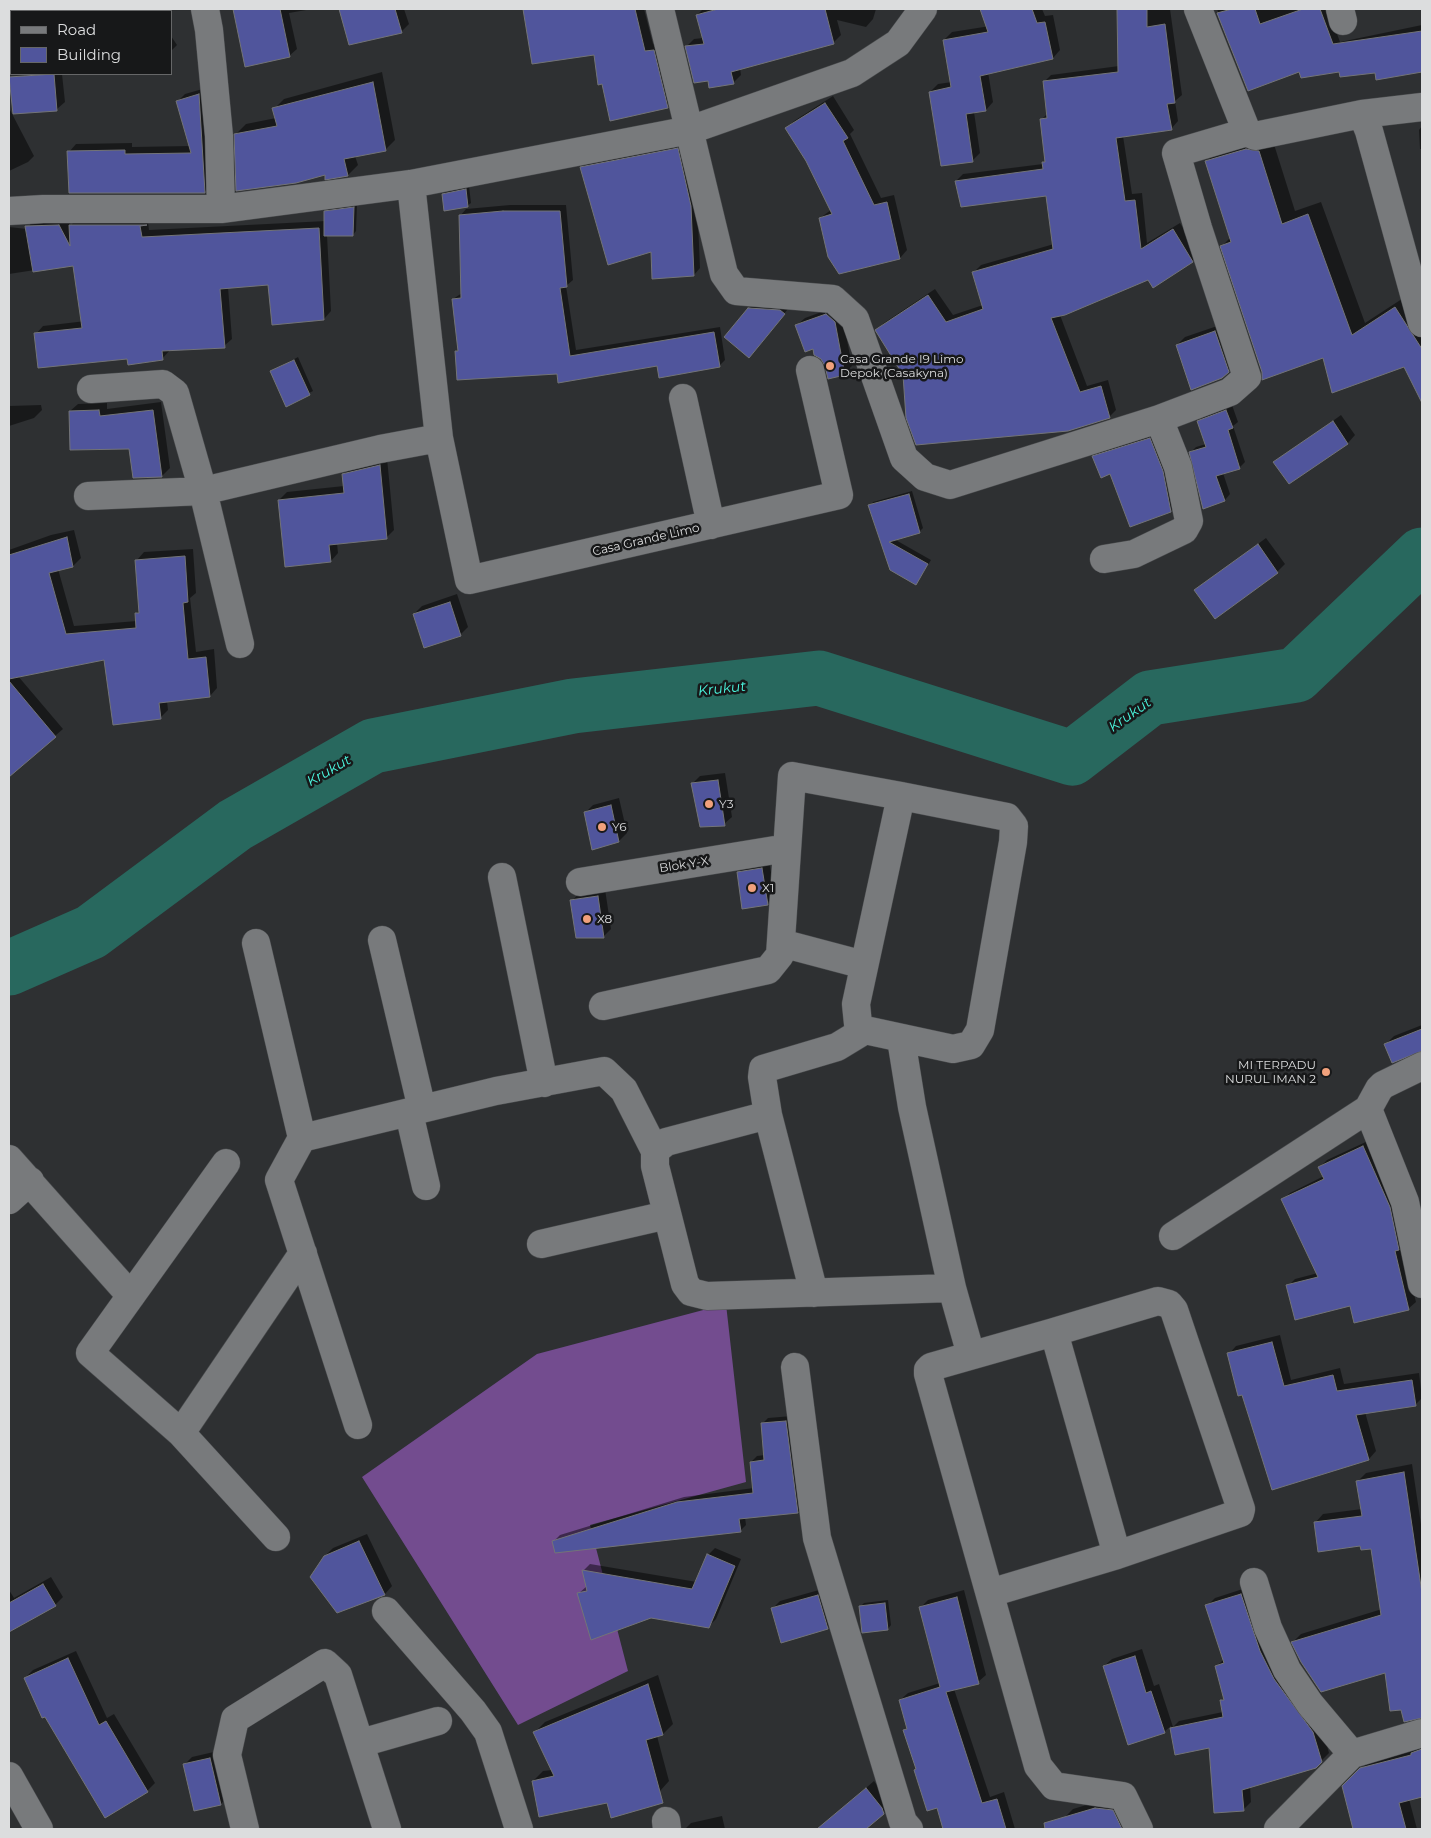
<!DOCTYPE html>
<html>
<head>
<meta charset="utf-8">
<style>
	body { margin:0 }
	#map { position:relative; width:1431px; height:1838px; overflow:hidden; background:#2e3032; font-family:Montserrat,sans-serif }
	canvas { display:block }
	.frame { position:absolute; inset:0; border:10px solid #dcddde; pointer-events:none }
	.legend { position:absolute; left:10px; top:10px; width:162px; height:65px; box-sizing:border-box; background:#171819; border:1px solid #666768; margin:0; padding:6px 9px; list-style:none; font-size:15px; color:#dcddde }
	.legend li { display:flex; align-items:center; gap:10px; height:25px }
	.legend b { width:25px; border:1px solid #666768 }
</style>
</head>
<body>
<div id="map">
<canvas width="1431" height="1838"></canvas>
<div class="frame"></div>
<ul class="legend">
<li><b style="height:6px;background:#787a7c"></b>Road</li>
<li><b style="height:14px;background:#50559c"></b>Building</li>
</ul>
</div>
<script>
const c = document.querySelector('canvas').getContext('2d');
c.lineJoin = 'round';
function fillPath(path, color) { c.fillStyle = color; c.fill(path, 'evenodd'); }
const poly = rows => new Path2D(rows.map(r => 'M' + r).join(''));
function strokePath(path, color, width, dash) { c.strokeStyle = color; c.lineWidth = width; c.lineCap = dash ? 'butt' : 'round'; c.setLineDash(dash || []); c.stroke(path); }
function label(font, color, halo, rows, align = 'center') {
  c.font = font + ' Montserrat,sans-serif'; c.lineWidth = 5; c.setLineDash([]); c.textBaseline = 'middle'; c.strokeStyle = halo; c.fillStyle = color; for (const [text, x, y, turn = 0] of rows) {
    c.save(); c.translate(x, y); c.rotate((+turn || 0) * Math.PI / 180); c.textAlign = isNaN(turn) ? turn : align; if (halo) c.strokeText(text, 0, 0); c.fillText(text, 0, 0); c.restore();
  }
}
fillPath(poly([
	[726,1304,746,1482,590,1525,628,1671,518,1725,362,1477,537,1354]
]), '#734c8f');
fillPath(poly([
	[228,9,312,9,289,13,297,49,289,56,234,9],
	[340,9,404,9,409,24,401,32,350,43],
	[524,9,644,9,653,44,661,43,675,99,667,107,595,53,533,62],
	[703,9,876,9,873,19,866,27,837,20,841,35,833,43,740,68,741,75,733,83,686,47,694,39,703,38,697,15],
	[981,9,1042,9,1045,16,1053,15,1060,50,1053,58,988,72,993,102,986,110,974,112,980,153,972,161,930,92,938,84,952,82,944,40,952,32,1009,23,982,12],
	[1118,9,1170,9,1182,95,1175,101,1178,121,1171,129,1123,136,1132,194,1142,193,1147,243,1180,223,1199,254,1192,261,1060,315,1087,386,1108,380,1116,410,1109,417,904,374,877,330,884,323,935,289,953,315,983,305,974,272,981,265,1054,244,1047,194,956,181,963,174,1043,164,1046,160,1041,120,1047,114,1044,82,1051,75,1119,66],
	[1217,9,1328,9,1340,42,1422,25,1422,72,1377,79,1376,72,1300,71,1248,90],
	[171,36,177,45,171,51],
	[382,72,395,140,385,150,355,156,358,165,348,175,326,174,236,134,246,124,276,118,274,109,284,99],
	[27,74,62,74,65,102,57,109,32,112,25,76],
	[206,88,212,185,204,192,69,152,76,144,132,143,132,147,190,146,178,101,185,94],
	[833,96,854,130,850,134,881,198,894,195,907,250,900,258,839,272,820,218,831,210,807,161,787,128,794,121],
	[9,108,34,156,28,162,9,171],
	[1422,126,1422,149,1420,149,1419,130],
	[1272,138,1295,211,1321,202,1365,323,1408,295,1422,316,1422,362,1408,372,1405,365,1323,357,1263,372,1222,246,1230,238,1207,161,1220,148],
	[684,143,697,198,700,268,694,275,652,251,582,168,588,161],
	[469,186,471,203,467,206,443,194,447,191],
	[357,204,356,231,353,235,327,235,331,311,324,319,269,284,228,287,232,339,224,346,170,350,162,359,128,357,36,334,43,326,180,310,74,264,9,274,9,227,27,229,34,219,67,218,71,225,78,218,148,222,149,230,326,221,326,212,329,208],
	[510,205,566,205,573,280,566,286,576,350,720,327,725,360,719,366,658,365,558,372,456,352,459,349,453,299,462,293,460,216,466,209],
	[757,300,791,305,757,348,749,309],
	[835,307,842,314,852,366,844,373,823,359,797,325,805,318],
	[1223,324,1236,363,1228,371,1177,345,1185,337],
	[298,357,313,391,286,405,271,372],
	[161,402,170,468,162,476,134,477,130,447,70,411,78,404,107,403,107,409],
	[41,405,42,410,34,418,9,426,9,406],
	[1232,405,1238,422,1233,426,1245,462,1239,468,1223,473,1230,494,1225,500,1203,508,1190,453,1196,447,1206,444,1198,422,1204,416],
	[1341,415,1355,435,1348,443,1289,482,1275,463],
	[1158,431,1178,503,1170,511,1111,473,1094,457,1102,449],
	[387,458,394,530,386,538,337,543,338,553,331,561,279,500,287,492,344,486,343,475,351,467],
	[912,491,923,528,919,532,894,539,931,560,916,584,891,569,870,506,873,502],
	[74,530,81,558,73,566,58,569,74,626,137,621,136,614,140,610,137,560,144,552,193,549,196,593,190,598,196,652,214,649,217,688,210,696,167,701,168,710,160,718,105,658,18,676,63,729,10,775,9,550,51,535],
	[1266,538,1285,564,1277,572,1196,590],
	[457,594,468,627,460,635,414,614,422,606],
	[725,773,732,817,724,824,692,784,700,776],
	[619,798,627,833,619,841,585,813,593,805],
	[769,861,775,895,767,903,738,873,746,865],
	[605,889,611,929,603,937,572,901,579,893],
	[1422,1025,1422,1051,1386,1044,1394,1036],
	[1370,1140,1397,1199,1402,1246,1416,1302,1408,1309,1351,1305,1288,1286,1295,1279,1318,1273,1283,1200,1290,1193,1324,1176,1320,1167,1327,1160],
	[1280,1335,1291,1380,1340,1368,1344,1384,1419,1373,1422,1398,1415,1405,1365,1412,1376,1451,1369,1459,1273,1489,1229,1354,1236,1346],
	[792,1416,804,1506,798,1512,745,1517,746,1525,740,1531,554,1541,560,1535,684,1497,754,1488,751,1462,757,1456,765,1455,762,1424,768,1418],
	[1412,1464,1422,1531,1422,1717,1402,1708,1386,1671,1293,1642,1301,1634,1382,1609,1372,1547,1315,1523,1323,1514,1362,1509,1358,1481,1366,1473],
	[367,1534,392,1586,385,1594,337,1612,325,1556,333,1548],
	[715,1548,741,1559,716,1619,709,1626,578,1594,587,1586,583,1571,590,1564,697,1582,708,1555],
	[51,1577,63,1597,55,1605,9,1630,9,1590,14,1598],
	[1249,1587,1321,1724,1329,1753,1315,1767,1250,1786,1251,1802,1243,1810,1210,1747,1176,1753,1171,1726,1164,1732,1104,1666,1112,1659,1142,1649,1154,1686,1159,1684,1173,1727,1179,1721,1223,1712,1221,1701,1225,1697,1217,1666,1224,1659,1207,1606,1215,1598],
	[826,1588,835,1620,827,1628,772,1609,780,1601],
	[964,1590,986,1675,978,1682,954,1689,990,1797,1004,1792,1015,1829,944,1829,937,1807,917,1768,904,1731,908,1727,900,1700,908,1693,940,1683,921,1607,928,1600],
	[888,1600,891,1625,888,1629,860,1607,864,1603],
	[76,1651,107,1718,114,1714,155,1783,147,1791,25,1678,33,1670],
	[658,1675,673,1724,663,1734,657,1736,669,1781,660,1791,533,1781,543,1771,552,1770,535,1732,545,1722],
	[1422,1744,1422,1796,1409,1799,1417,1829,1355,1829,1344,1787,1370,1760],
	[218,1751,228,1796,221,1804,184,1765,192,1757],
	[874,1781,891,1805,883,1813,864,1829,824,1829,822,1827,830,1819],
	[1103,1800,1120,1803,1129,1829,1069,1829,1065,1817,1073,1809],
	[722,1816,725,1829,685,1829,691,1823]
]), '#0007');
strokePath(poly([
	[9,968,91,932,235,825,373,746,573,706,819,678,1072,758,1150,698,1296,675,1422,555]
]), '#28685e', 55);
const building = poly([
	[233,9,280,9,290,57,245,67,233,9],
	[339,9,395,9,402,33,349,45,339,9],
	[523,9,635,9,645,51,654,50,668,108,610,121,602,84,598,85,594,55,532,64,523,9],
	[718,9,825,9,834,44,731,72,734,84,709,88,708,81,694,83,685,46,704,44,696,15,718,9],
	[980,9,1032,9,1037,23,1045,22,1053,59,980,76,986,111,966,114,973,162,941,166,929,92,951,87,943,40,988,32,980,9],
	[1117,9,1147,9,1147,27,1165,24,1175,103,1167,104,1172,130,1116,138,1125,201,1135,200,1141,249,1173,229,1193,262,1153,288,1148,280,1065,315,1051,318,1080,392,1101,386,1110,418,1068,431,916,445,906,418,903,375,875,330,928,295,946,322,983,309,972,272,1053,249,1046,196,961,207,955,181,1043,169,1042,162,1045,162,1040,119,1047,118,1043,81,1118,72,1117,9],
	[1232,9,1255,9,1260,24,1303,9,1320,9,1333,44,1422,31,1422,72,1376,80,1375,73,1340,77,1339,72,1301,78,1299,72,1248,91,1217,13,1232,9],
	[54,74,57,111,13,114,9,77,54,74],
	[373,82,386,151,344,159,348,176,325,180,325,175,296,183,236,191,234,134,277,126,272,108,373,82],
	[199,94,205,193,69,193,67,151,125,150,125,154,191,153,176,101,199,94],
	[825,103,848,138,843,141,874,205,887,202,900,259,839,274,828,257,819,218,832,214,806,161,785,128,825,103],
	[678,148,691,206,694,276,652,279,651,252,608,265,580,167,678,148],
	[1246,149,1259,151,1282,224,1308,214,1352,335,1395,307,1422,349,1422,403,1404,367,1332,393,1323,358,1262,380,1262,372,1220,246,1231,242,1205,161,1246,149],
	[466,189,468,207,444,211,442,194,466,189],
	[354,207,353,236,324,236,324,211,354,207],
	[503,211,560,211,567,287,560,288,570,356,714,332,720,367,659,378,657,366,558,383,557,374,457,380,455,351,458,351,452,299,461,298,459,215,503,211],
	[59,225,70,246,69,225,147,225,140,226,142,237,319,228,324,320,272,325,268,285,220,289,225,348,162,351,163,360,128,365,127,359,38,368,34,333,82,328,73,266,33,272,25,226,59,225],
	[748,308,780,310,785,314,749,358,724,337,748,308],
	[826,314,835,322,845,375,828,379,825,366,821,359,814,355,813,349,805,352,795,325,826,314],
	[1215,331,1229,372,1222,378,1191,390,1176,345,1215,331],
	[294,360,310,395,286,407,270,371,294,360],
	[99,410,100,416,153,410,162,477,133,478,129,449,70,450,69,411,99,410],
	[1226,410,1233,428,1228,430,1240,469,1216,476,1225,501,1203,509,1189,452,1206,447,1197,421,1226,410],
	[1333,421,1348,444,1289,484,1273,462,1333,421],
	[1150,438,1163,471,1171,512,1130,527,1110,474,1101,478,1092,456,1150,438],
	[380,465,387,539,329,545,331,562,285,567,278,500,344,493,342,474,380,465],
	[909,494,920,533,889,542,928,564,916,585,890,570,868,505,909,494],
	[67,537,73,567,49,573,66,634,136,628,135,613,139,613,135,560,185,556,188,602,183,603,188,659,206,657,210,697,159,703,161,719,113,725,104,660,9,679,9,555,67,537],
	[1258,544,1278,573,1215,619,1194,590,1258,544],
	[450,602,461,636,424,648,413,614,450,602],
	[9,681,56,737,9,777,9,681],
	[718,780,725,826,700,827,691,783,718,780],
	[611,805,619,842,592,850,584,812,611,805],
	[762,868,768,905,742,909,737,872,762,868],
	[598,896,604,938,576,938,570,900,598,896],
	[1422,1029,1422,1051,1392,1063,1384,1044,1422,1029],
	[1363,1146,1390,1207,1399,1250,1395,1251,1409,1310,1354,1323,1350,1306,1295,1320,1286,1285,1318,1277,1281,1199,1324,1179,1318,1167,1363,1146],
	[1272,1342,1284,1386,1333,1375,1337,1391,1412,1380,1416,1406,1356,1415,1369,1460,1272,1490,1242,1395,1238,1396,1227,1353,1272,1342],
	[786,1421,798,1513,739,1519,741,1532,555,1553,552,1541,677,1502,753,1493,750,1462,764,1460,761,1423,786,1421],
	[1404,1472,1422,1593,1422,1718,1404,1722,1401,1710,1390,1711,1385,1673,1321,1692,1301,1662,1291,1642,1381,1615,1371,1549,1361,1550,1360,1546,1318,1552,1314,1522,1362,1516,1356,1481,1404,1472],
	[359,1541,385,1595,337,1613,310,1577,324,1556,359,1541],
	[707,1554,735,1566,709,1628,651,1618,591,1640,577,1593,587,1591,582,1570,692,1589,707,1554],
	[43,1584,56,1606,9,1632,9,1603,43,1584],
	[1241,1594,1260,1651,1274,1679,1313,1732,1322,1762,1316,1768,1242,1790,1244,1811,1214,1813,1209,1748,1175,1755,1170,1728,1223,1717,1220,1700,1224,1700,1215,1666,1224,1663,1205,1605,1241,1594],
	[818,1595,828,1629,781,1643,771,1608,818,1595],
	[957,1597,979,1684,946,1692,982,1803,997,1799,1006,1829,943,1829,937,1808,927,1811,914,1770,916,1769,903,1730,907,1729,899,1700,940,1687,919,1607,957,1597],
	[885,1603,888,1630,862,1633,859,1606,885,1603],
	[1135,1656,1146,1693,1151,1691,1165,1733,1128,1745,1103,1666,1135,1656],
	[68,1658,99,1725,106,1721,148,1792,105,1818,45,1717,42,1718,24,1678,68,1658],
	[648,1684,663,1735,646,1740,663,1803,611,1818,607,1803,539,1817,532,1781,554,1776,533,1732,648,1684],
	[1422,1749,1422,1797,1399,1803,1406,1829,1353,1829,1342,1786,1360,1768,1411,1755,1411,1753,1422,1749],
	[210,1758,221,1805,194,1811,183,1764,210,1758],
	[866,1788,882,1808,884,1814,866,1829,817,1829,866,1788],
	[1095,1808,1113,1810,1122,1829,1045,1829,1044,1823,1095,1808]
]);
fillPath(building, '#50559c');
strokePath(building, '#737477', 1);
const minor = poly([
	[205,9,209,30,219,136,221,209],
	[660,9,724,274,736,291,833,299,855,319,904,458,925,477,950,485,1159,419,1230,392,1247,377,1198,228,1176,153,1247,132],
	[1198,9,1247,132,1255,136,1362,114,1422,107],
	[1340,9,1343,21],
	[1362,114,1369,131,1422,323],
	[9,211,43,209,221,209,411,184,690,130,852,73,898,43,923,9],
	[91,389,163,384,175,393,203,491,240,644],
	[683,398,711,525],
	[439,438,469,580,839,495,810,370],
	[88,496,203,491,380,449,439,438,411,184],
	[1104,559,1134,554,1184,530,1189,521,1178,467,1159,419],
	[502,877,544,1083],
	[580,882,787,848],
	[382,940,422,1109],
	[256,943,302,1138,496,1091,604,1071,624,1090,655,1151],
	[781,943,864,965],
	[603,1006,768,970,780,955,792,776,901,796,1007,817,1014,826,1013,842,980,1030,971,1045,953,1049,865,1030,858,1024,856,1004,901,796],
	[901,1039,912,1107,952,1288,971,1355],
	[1422,1066,1383,1085,1379,1089,1368,1109,1405,1202,1422,1284],
	[409,1113,426,1186],
	[768,1115,666,1142,655,1151,655,1166,685,1284,691,1292,707,1296,952,1288],
	[302,1138,279,1180,358,1425],
	[9,1159,131,1296],
	[9,1200,30,1181],
	[1173,1236,1368,1109],
	[541,1244,667,1215],
	[814,1293,768,1115,762,1077,763,1069,837,1047,865,1030],
	[795,1367,817,1538,903,1822,909,1829],
	[181,1433,90,1353,226,1163],
	[276,1537,181,1433,303,1253],
	[1117,1555,1054,1332,931,1367,928,1370,928,1374,1038,1766,1054,1786,1123,1796,1139,1829],
	[1254,1582,1268,1628,1287,1670,1310,1704,1352,1754],
	[990,1593,1117,1555,1240,1513,1241,1509,1174,1310,1169,1304,1158,1301,1054,1332],
	[386,1611,473,1711,488,1732,519,1829],
	[361,1743,438,1721],
	[9,1776,39,1829],
	[666,1821,667,1829],
	[245,1829,227,1755,235,1719,325,1663,338,1675,387,1829],
	[1278,1829,1352,1754,1422,1733]
]);
strokePath(minor, '#494b4d', 29);
strokePath(minor, '#787a7c', 28);
for (const [x, y, r, color] of [
	[830,366,5,"#f1a17c"],
	[709,804,5,"#f1a17c"],
	[602,827,5,"#f1a17c"],
	[752,888,5,"#f1a17c"],
	[587,919,5,"#f1a17c"],
	[1326,1072,5,"#f1a17c"]
]) { const dot = new Path2D(); dot.arc(x, y, r, 0, 2 * Math.PI); c.fillStyle = color; c.fill(dot); strokePath(dot, '#171819', 2); }
label('12px', '#dcddde', '#171819', [
	["Casa Grande I9 Limo",840,359],
	["Depok (Casakyna)",840,373],
	["Y3",719,804],
	["Y6",612,827],
	["X1",762,888],
	["X8",597,919],
	["MI TERPADU",1316,1065,"right"],
	["NURUL IMAN 2",1316,1079,"right"]
], 'left');
label('12px', '#dcddde', '#171819', [
	["Casa Grande Limo",646,540,-13],
	["Blok Y-X",684,865,-9]
]);
label('italic 14px', '#4bf8e0', '#171819', [
	["Krukut",722,689,-6],
	["Krukut",1130,715,-35],
	["Krukut",329,771,-30]
]);
</script>
</body>
</html>
